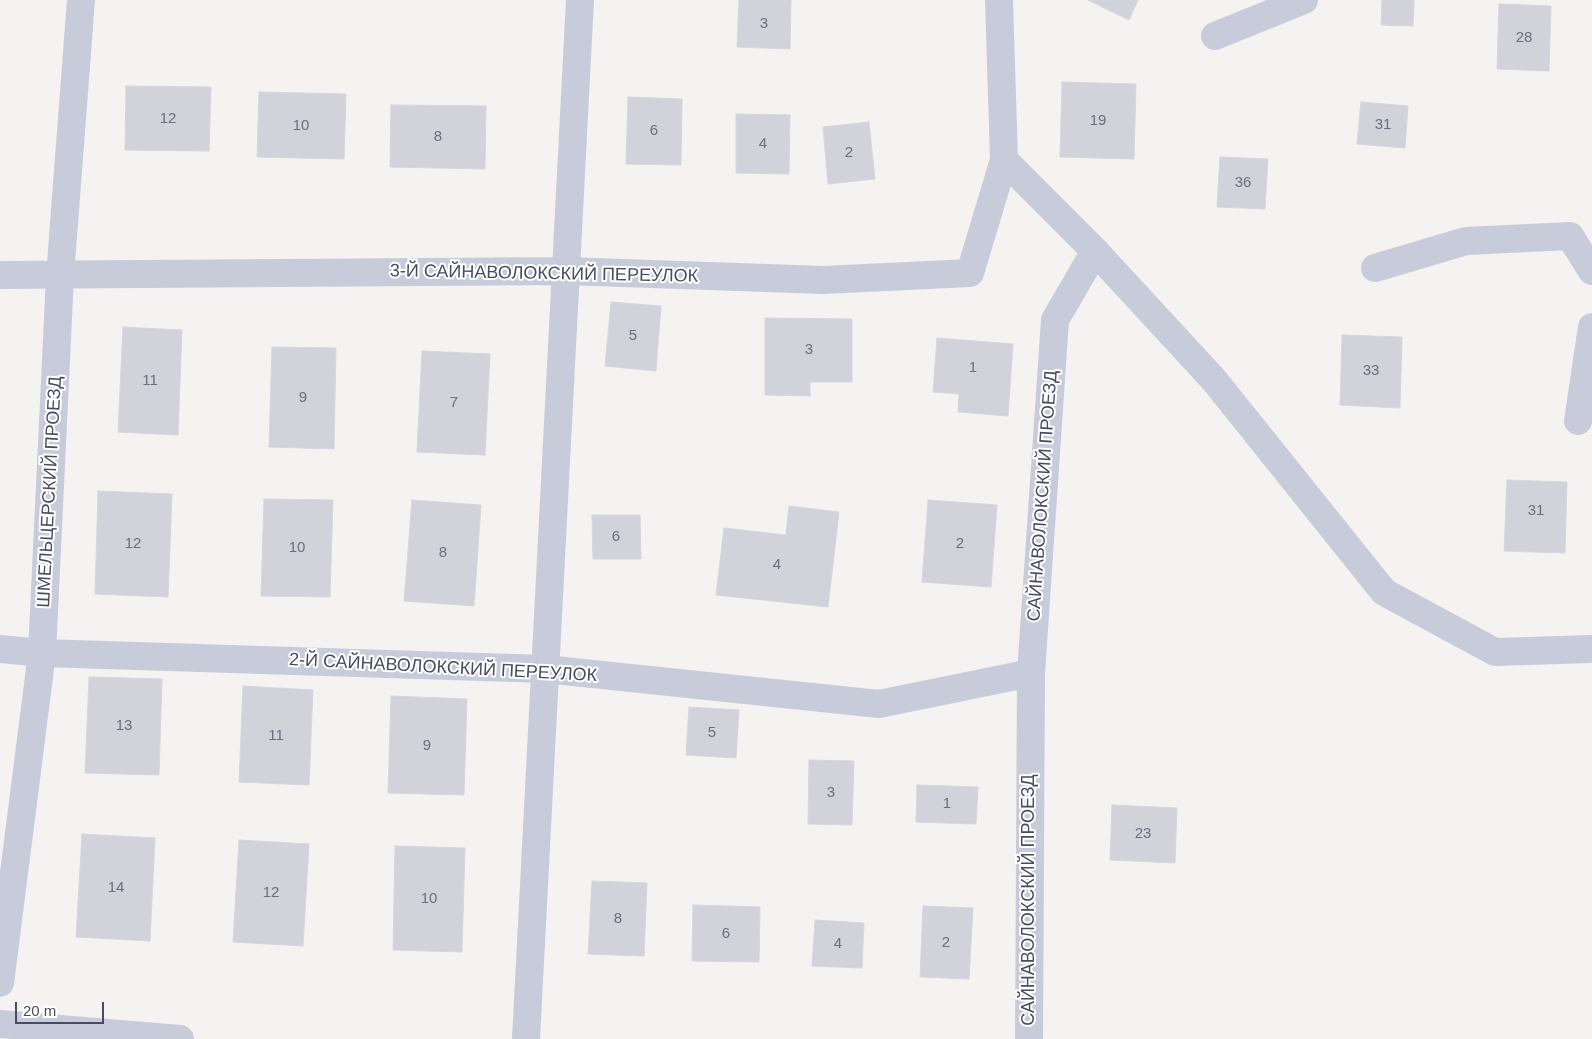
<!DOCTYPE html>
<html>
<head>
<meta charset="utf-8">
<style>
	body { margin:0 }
	#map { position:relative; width:1592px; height:1039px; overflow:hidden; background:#f4f3f2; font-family:Helvetica,sans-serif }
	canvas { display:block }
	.scale { position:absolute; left:15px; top:1002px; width:89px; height:22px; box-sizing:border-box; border:2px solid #484c61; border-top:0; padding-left:6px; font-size:15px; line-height:18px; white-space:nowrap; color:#484c61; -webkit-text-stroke:4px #fff; paint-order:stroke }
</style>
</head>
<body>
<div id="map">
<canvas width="1592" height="1039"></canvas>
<div class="scale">20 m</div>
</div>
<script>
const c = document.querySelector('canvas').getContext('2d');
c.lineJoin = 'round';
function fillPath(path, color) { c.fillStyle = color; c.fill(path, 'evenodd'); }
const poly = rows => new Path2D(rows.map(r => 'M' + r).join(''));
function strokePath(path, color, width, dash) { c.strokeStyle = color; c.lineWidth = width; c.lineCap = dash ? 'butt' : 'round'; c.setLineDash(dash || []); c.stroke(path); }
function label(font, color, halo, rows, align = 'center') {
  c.font = font + ' Helvetica,sans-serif'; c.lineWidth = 4; c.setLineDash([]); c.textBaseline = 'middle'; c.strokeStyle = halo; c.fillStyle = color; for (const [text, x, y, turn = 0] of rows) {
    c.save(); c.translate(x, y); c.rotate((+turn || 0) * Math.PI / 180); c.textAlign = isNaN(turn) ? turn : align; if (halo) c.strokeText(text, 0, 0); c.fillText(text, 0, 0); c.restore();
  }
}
const building = poly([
	[739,0,791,0,790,49,737,47,739,0],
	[1088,0,1138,0,1129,20,1088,0],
	[1382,0,1414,0,1413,26,1381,25,1382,0],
	[1499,4,1551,6,1549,71,1497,69,1499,4],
	[1062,82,1136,84,1134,159,1060,157,1062,82],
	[126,86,211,87,209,151,125,150,126,86],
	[259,92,346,94,344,159,257,157,259,92],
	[628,97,682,99,681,165,626,164,628,97],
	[1361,102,1408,106,1405,148,1357,144,1361,102],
	[391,105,486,106,485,169,390,167,391,105],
	[736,114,790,115,789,174,736,173,736,114],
	[869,122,875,179,828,184,823,127,869,122],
	[1220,157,1268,159,1265,209,1217,207,1220,157],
	[611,302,661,306,656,371,605,366,611,302],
	[765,318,852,319,852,382,810,382,810,396,765,395,765,318],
	[123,327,182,330,178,435,118,432,123,327],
	[1342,335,1402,337,1400,408,1340,405,1342,335],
	[937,338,1013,344,1008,416,958,412,959,394,933,392,937,338],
	[272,347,336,348,334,449,269,447,272,347],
	[422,351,490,354,485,455,417,452,422,351],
	[1507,480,1567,482,1565,553,1504,551,1507,480],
	[98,491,172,494,168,597,95,594,98,491],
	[264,499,333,500,330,597,261,596,264,499],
	[412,500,481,505,474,606,404,601,412,500],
	[928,500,997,505,991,587,922,582,928,500],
	[789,506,839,512,828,607,716,595,724,528,786,535,789,506],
	[592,515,640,515,641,559,593,559,592,515],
	[89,677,162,679,159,775,85,773,89,677],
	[243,686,313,690,309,785,239,782,243,686],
	[391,696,467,699,464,795,388,793,391,696],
	[689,707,739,710,736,758,686,755,689,707],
	[809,760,854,761,852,825,808,824,809,760],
	[917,785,978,787,976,824,916,822,917,785],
	[1112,805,1177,808,1175,863,1110,860,1112,805],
	[82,834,155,838,150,941,76,937,82,834],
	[239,840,309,844,303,946,233,942,239,840],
	[395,846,465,848,462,952,393,950,395,846],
	[592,881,647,883,644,956,588,954,592,881],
	[693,905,760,907,759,962,692,961,693,905],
	[923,906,973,908,969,979,920,977,923,906],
	[815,920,864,923,862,968,812,966,815,920]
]);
fillPath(building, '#d1d2da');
strokePath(building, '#d6d5de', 1);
strokePath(poly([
	[999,0,1004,160,1095,251,1214,380,1384,592,1495,652,1592,649],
	[1215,36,1304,0],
	[1375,268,1466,241,1570,236,1592,271],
	[0,275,566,271,823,280,970,273,1004,160],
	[1578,421,1592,327],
	[0,649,42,653,545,669,879,704,1031,673],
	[0,983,42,653,60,276,81,0],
	[0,1024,180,1039],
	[526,1039,580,0],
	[1029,1039,1031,673,1055,320,1095,251]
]), '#c8cbda', 28);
label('15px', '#6a6e7f', null, [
	["3",764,24],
	["28",1524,38],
	["12",168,119],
	["19",1098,121],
	["31",1383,125],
	["10",301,126],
	["6",654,131],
	["8",438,137],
	["4",763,144],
	["2",849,153],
	["36",1243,183],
	["5",633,336],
	["3",809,350],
	["1",973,368],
	["33",1371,371],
	["11",150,381],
	["9",303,398],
	["7",454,403],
	["31",1536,511],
	["6",616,537],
	["12",133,544],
	["2",960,544],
	["10",297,548],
	["8",443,553],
	["4",777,565],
	["13",124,726],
	["5",712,733],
	["11",276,736],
	["9",427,746],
	["3",831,793],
	["1",947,804],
	["23",1143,834],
	["14",116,888],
	["12",271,893],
	["10",429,899],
	["8",618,919],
	["6",726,934],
	["2",946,943],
	["4",838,944]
]);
label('18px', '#484c61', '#fff', [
	["3-Й САЙНАВОЛОКСКИЙ ПЕРЕУЛОК",544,274,1],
	["ШМЕЛЬЦЕРСКИЙ ПРОЕЗД",50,492,-87],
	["САЙНАВОЛОКСКИЙ ПРОЕЗД",1043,496,-86],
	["2-Й САЙНАВОЛОКСКИЙ ПЕРЕУЛОК",443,668,3],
	["САЙНАВОЛОКСКИЙ ПРОЕЗД",1029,900,-90]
]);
</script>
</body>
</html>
